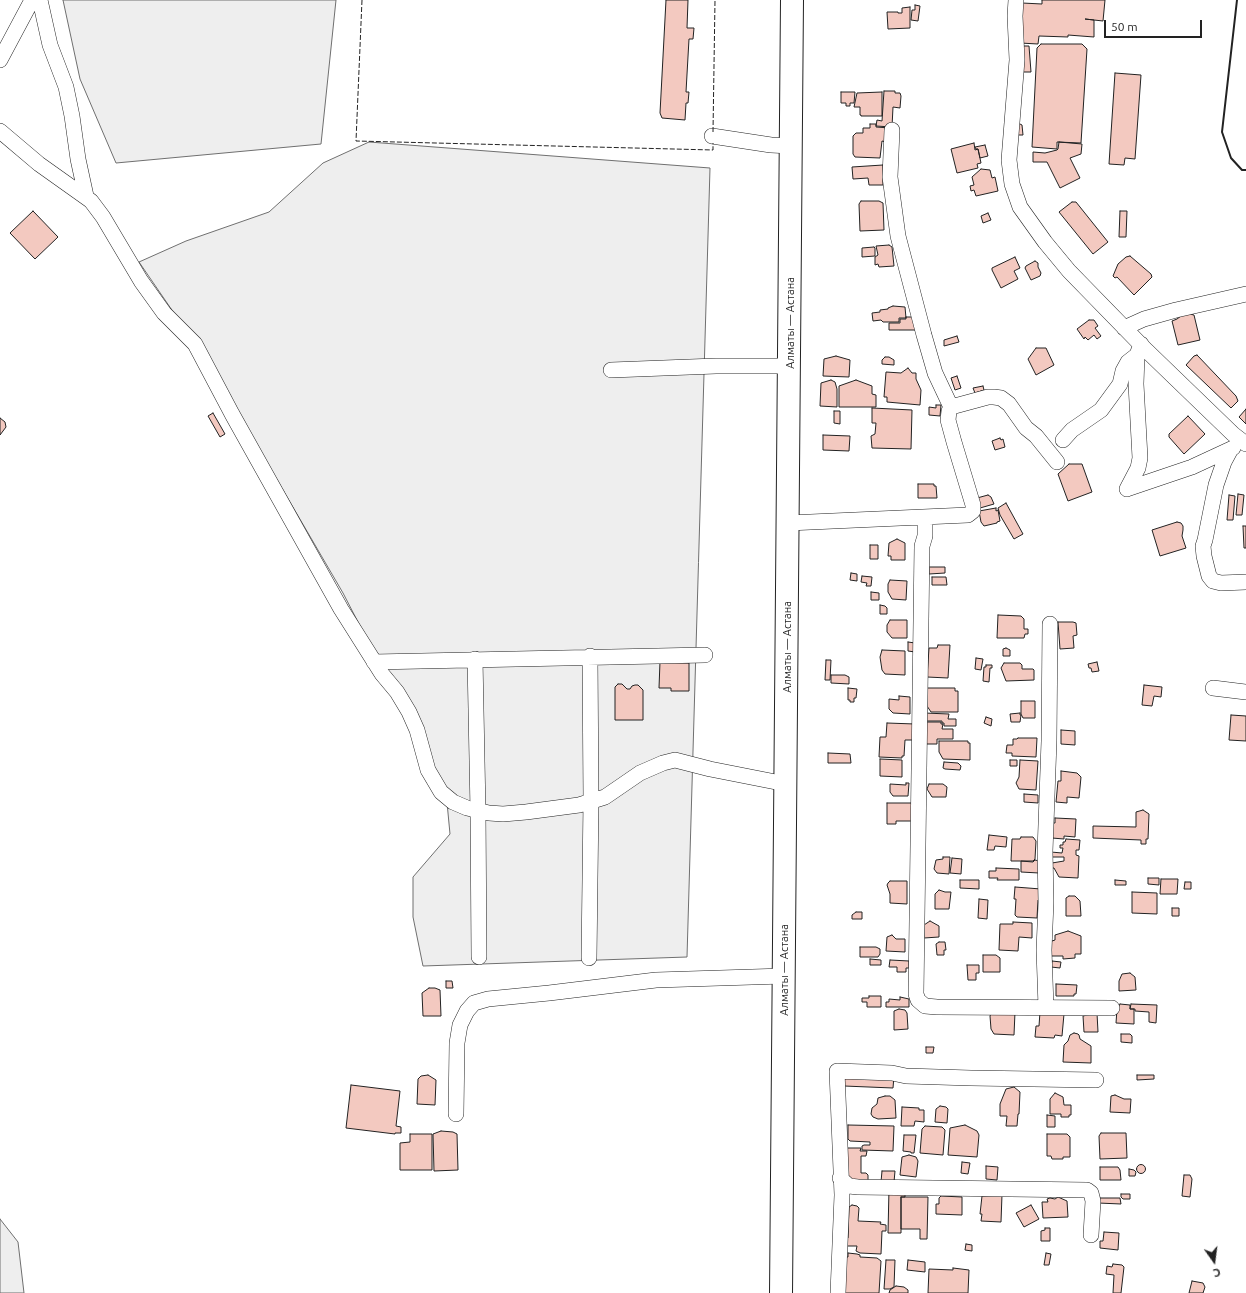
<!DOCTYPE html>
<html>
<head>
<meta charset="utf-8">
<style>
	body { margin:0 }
	#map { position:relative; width:1246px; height:1293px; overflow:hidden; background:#fff; font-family:Ubuntu,sans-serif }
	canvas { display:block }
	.north { position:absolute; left:1194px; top:1241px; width:40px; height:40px; -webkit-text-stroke:3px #fff; paint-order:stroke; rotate:166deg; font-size:11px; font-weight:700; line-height:16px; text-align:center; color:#222 }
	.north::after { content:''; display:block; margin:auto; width:14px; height:18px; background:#222; clip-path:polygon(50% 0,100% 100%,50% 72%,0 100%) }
	.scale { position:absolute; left:1104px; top:20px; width:98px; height:18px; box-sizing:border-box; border:2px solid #222; border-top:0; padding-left:5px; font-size:12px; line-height:14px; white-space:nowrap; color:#222; -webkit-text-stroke:3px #fff; paint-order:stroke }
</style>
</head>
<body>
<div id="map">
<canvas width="1246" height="1293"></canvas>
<div class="north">С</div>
<div class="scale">50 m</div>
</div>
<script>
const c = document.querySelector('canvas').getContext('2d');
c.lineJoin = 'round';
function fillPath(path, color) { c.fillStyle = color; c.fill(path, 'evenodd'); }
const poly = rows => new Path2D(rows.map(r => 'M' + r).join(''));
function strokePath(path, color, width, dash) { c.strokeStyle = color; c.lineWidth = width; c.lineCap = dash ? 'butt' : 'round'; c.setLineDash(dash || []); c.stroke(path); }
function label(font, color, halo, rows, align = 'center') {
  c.font = font + ' Ubuntu,sans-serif'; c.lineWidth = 3; c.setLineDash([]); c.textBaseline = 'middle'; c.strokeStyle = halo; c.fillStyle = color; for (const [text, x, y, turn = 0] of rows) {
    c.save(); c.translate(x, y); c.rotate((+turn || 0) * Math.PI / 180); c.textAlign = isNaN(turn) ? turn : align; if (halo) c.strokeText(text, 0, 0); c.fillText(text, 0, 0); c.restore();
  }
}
const green = poly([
	[63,0,336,0,321,144,116,163,80,79,63,0],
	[369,142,710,168,687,957,423,966,413,917,413,877,450,834,446,792,343,593,213,370,139,262,186,241,269,212,323,163,369,142],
	[0,1219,18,1242,24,1293,0,1293,0,1219]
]);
fillPath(green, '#eee');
strokePath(green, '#6f6f6f', 1);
const building = poly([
	[666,0,688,0,687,28,694,28,693,39,689,39,686,92,689,92,688,103,686,103,685,120,662,118,660,113,666,0],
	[1042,0,1105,0,1103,21,1085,19,1094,20,1094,37,1068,35,1068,37,1039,36,1038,44,1020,43,1022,3,1042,4,1042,0],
	[915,5,920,6,918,21,911,20,912,10,915,10,915,5],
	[910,7,910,28,888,29,887,12,898,12,898,13,902,13,902,8,910,7],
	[1041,44,1082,44,1087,49,1081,143,1057,142,1057,149,1032,147,1037,48,1041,44],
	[1022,46,1029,46,1031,72,1022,72,1022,46],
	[1115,73,1141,75,1135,159,1125,158,1124,165,1109,164,1115,73],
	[884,91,895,91,895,93,900,93,901,96,900,108,893,107,892,127,876,126,877,120,882,121,884,91],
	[841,92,855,92,854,103,850,103,850,106,846,106,846,103,841,103,841,92],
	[882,92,882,116,861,116,861,115,860,115,860,107,854,107,857,93,882,92],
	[1018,123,1022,125,1023,135,1018,135,1018,123],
	[870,124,876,124,876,127,890,128,886,142,882,141,880,158,855,157,853,154,853,136,856,133,863,133,863,128,870,128,870,124],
	[1059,142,1082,144,1081,154,1070,158,1080,178,1060,188,1047,162,1033,162,1033,152,1045,153,1057,150,1058,149,1059,142],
	[974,143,975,150,978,149,981,163,977,164,978,168,957,173,951,149,974,143],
	[985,145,988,156,980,158,978,149,976,149,975,147,985,145],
	[883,165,883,185,869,185,868,178,853,179,852,167,883,165],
	[981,169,990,170,992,178,995,177,998,191,976,196,974,190,971,191,970,186,974,185,972,177,981,169],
	[861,201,879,201,883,203,884,230,860,231,859,204,861,201],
	[1072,202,1076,202,1108,242,1093,254,1059,212,1072,202],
	[33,211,58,237,35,259,10,233,33,211],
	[1120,211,1127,211,1126,237,1119,237,1120,211],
	[988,213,991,220,983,223,981,216,988,213],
	[889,245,892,247,894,266,879,267,878,264,875,265,875,257,878,255,876,246,889,245],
	[874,247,875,248,875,256,862,257,862,248,874,247],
	[1130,256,1151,274,1152,277,1134,295,1117,277,1115,278,1113,276,1118,264,1126,257,1130,256],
	[1015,257,1020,268,1014,271,1018,279,1001,288,992,270,992,268,1015,257],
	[1035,261,1038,263,1038,267,1041,273,1040,276,1031,280,1025,268,1026,266,1035,261],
	[893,306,905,307,906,318,899,318,899,322,883,322,881,320,873,321,872,313,880,312,880,310,888,309,888,308,893,306],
	[1185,313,1194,315,1200,340,1178,345,1172,321,1177,319,1185,313],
	[906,317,915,317,917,330,889,330,889,323,900,323,900,319,906,319,906,317],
	[1089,320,1094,320,1098,326,1095,328,1101,336,1097,339,1094,335,1088,340,1085,337,1084,339,1077,329,1089,320],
	[957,336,959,342,944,346,944,340,957,336],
	[1036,348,1046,348,1054,365,1036,375,1028,359,1036,348],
	[1197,355,1236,396,1238,401,1231,408,1186,365,1194,356,1197,355],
	[836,356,850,360,849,377,823,376,824,359,836,356],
	[885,357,889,357,894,360,894,365,882,364,882,360,885,357],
	[908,368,912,373,916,373,916,379,921,390,920,405,887,402,887,397,884,397,886,372,901,373,908,368],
	[957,376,961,388,955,390,951,378,957,376],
	[831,380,835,382,837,389,837,407,820,406,821,383,831,380],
	[856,380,872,386,872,394,876,395,876,407,839,407,839,386,856,380],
	[983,386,984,390,975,393,973,388,983,386],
	[936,405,941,405,940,416,929,415,929,407,936,408,936,405],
	[872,408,912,410,911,449,872,448,871,436,875,434,876,423,872,423,872,408],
	[1246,409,1246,424,1239,417,1246,409],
	[834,411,840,411,840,424,834,423,834,411],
	[213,413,225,434,220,437,208,416,213,413],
	[1188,416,1205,434,1184,454,1169,437,1169,434,1188,416],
	[0,418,5,422,6,427,0,435,0,418],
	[823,435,850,436,849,451,823,450,823,435],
	[1000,438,1001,440,1003,439,1005,447,995,450,992,441,1000,438],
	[1069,464,1082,464,1092,492,1068,501,1058,474,1069,464],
	[918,484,934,484,934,486,936,486,937,498,918,498,918,484],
	[1238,494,1244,495,1242,515,1236,515,1238,494],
	[988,495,991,497,994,504,980,508,977,498,988,495],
	[1229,495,1235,496,1233,520,1227,520,1229,495],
	[1006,503,1023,534,1014,539,1000,515,998,508,1006,503],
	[996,508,996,511,998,510,1000,521,997,522,997,523,984,526,981,522,979,511,996,508],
	[1177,522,1181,523,1183,526,1183,530,1182,536,1186,548,1160,556,1152,530,1177,522],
	[1243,526,1246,526,1246,548,1244,548,1243,526],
	[897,539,905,543,905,560,891,560,891,556,888,556,889,543,897,539],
	[870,545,878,545,878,559,870,559,870,545],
	[929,567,945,567,945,573,929,574,929,567],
	[851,573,857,574,857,581,850,580,851,573],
	[862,576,872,577,871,586,866,586,867,583,861,582,862,576],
	[932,577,946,577,947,585,932,585,932,577],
	[890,580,907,581,906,600,892,599,888,592,888,584,890,580],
	[871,592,879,593,879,600,871,600,871,592],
	[880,605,885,606,887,608,887,614,880,614,880,605],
	[998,615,1021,616,1024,619,1024,629,1028,629,1028,634,1025,634,1024,638,997,638,998,615],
	[890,620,907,620,907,638,892,638,887,632,887,625,890,620],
	[1058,622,1073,622,1076,623,1077,635,1073,636,1074,648,1060,649,1058,622],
	[908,642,915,643,915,652,908,651,908,642],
	[938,645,950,645,948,678,927,677,929,648,937,648,938,645],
	[1006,648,1010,650,1010,656,1003,656,1003,649,1006,648],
	[882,650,905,651,905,675,885,674,882,670,880,657,882,650],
	[976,658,983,659,981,670,975,669,976,658],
	[826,660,831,660,830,680,825,680,826,660],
	[660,662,689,663,689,691,671,691,671,688,659,688,660,662],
	[1097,662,1099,671,1092,672,1091,668,1089,668,1088,664,1097,662],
	[1004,663,1020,663,1022,665,1022,669,1033,669,1034,670,1034,680,1006,681,1001,668,1004,663],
	[986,665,992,665,992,668,990,668,989,682,983,681,984,667,986,667,986,665],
	[831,675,845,675,849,677,849,684,831,683,831,675],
	[618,684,622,684,627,689,630,689,632,686,635,685,638,685,643,690,643,720,615,720,615,687,618,684],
	[1144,685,1162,687,1161,697,1154,696,1152,706,1142,705,1144,685],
	[848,688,857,689,856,698,854,698,854,702,850,702,850,700,848,700,848,688],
	[927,688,955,688,955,691,958,691,958,712,931,712,927,706,927,688],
	[899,696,910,697,910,714,893,713,889,709,889,699,899,700,899,696],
	[1021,701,1035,701,1035,718,1023,718,1021,714,1021,701],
	[924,713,949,714,948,719,956,719,956,726,944,726,944,723,942,723,942,721,924,721,924,713],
	[1020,713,1020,715,1021,715,1020,722,1011,722,1010,714,1020,713],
	[1231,715,1246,716,1246,741,1229,740,1231,715],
	[986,717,992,719,991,726,984,723,986,717],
	[923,722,941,722,941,724,943,724,942,729,953,729,953,739,937,739,937,744,923,744,923,722],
	[887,723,915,724,914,740,905,740,904,756,902,756,902,758,879,757,880,737,886,737,887,723],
	[1061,730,1075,731,1075,745,1061,744,1061,730],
	[1018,738,1037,738,1036,757,1012,756,1012,753,1006,753,1007,745,1013,745,1013,739,1017,739,1018,738],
	[939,741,968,741,968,743,970,743,970,760,943,759,939,752,939,741],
	[828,753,850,754,851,763,828,763,828,753],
	[880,759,902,760,902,777,880,776,880,759],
	[1010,760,1017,760,1017,766,1010,766,1010,760],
	[1020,760,1038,761,1036,790,1019,789,1016,783,1019,777,1020,760],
	[944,762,958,763,961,766,960,770,945,769,943,768,944,762],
	[1061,771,1077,773,1081,777,1079,798,1067,797,1067,803,1056,802,1058,781,1061,781,1061,771],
	[906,783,909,783,908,796,893,796,890,792,890,784,906,785,906,783],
	[929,784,943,784,947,787,946,797,932,797,927,789,929,784],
	[1024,794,1038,795,1038,803,1024,802,1024,794],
	[887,803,912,803,912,821,896,821,896,824,887,824,887,803],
	[1143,810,1149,814,1148,839,1146,839,1146,844,1141,844,1141,840,1093,838,1093,826,1136,827,1136,812,1143,810],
	[1055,818,1076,819,1075,837,1064,836,1064,839,1052,838,1052,823,1055,823,1055,818],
	[989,835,1007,837,1006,847,995,846,994,850,987,850,989,835],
	[1021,837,1033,837,1036,841,1035,859,1033,861,1011,861,1012,839,1020,839,1021,837],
	[1066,839,1080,840,1079,850,1076,850,1076,855,1079,856,1078,878,1059,877,1054,868,1052,868,1052,863,1064,861,1064,857,1052,857,1051,852,1062,853,1063,848,1060,848,1060,845,1063,845,1063,842,1065,842,1066,839],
	[943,857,950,857,949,874,937,873,934,869,936,860,943,859,943,857],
	[952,858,962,859,961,874,950,873,952,858],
	[1035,860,1039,861,1039,873,1021,872,1021,861,1033,862,1035,860],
	[996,868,1019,869,1019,880,997,880,998,878,989,878,989,871,996,871,996,868],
	[1148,878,1159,878,1159,885,1148,884,1148,878],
	[1161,879,1178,879,1177,894,1160,894,1161,879],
	[960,880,979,880,979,889,960,888,960,880],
	[1115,880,1126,881,1126,885,1115,885,1115,880],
	[890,881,907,881,907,904,890,903,890,894,887,885,888,883,890,881],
	[1185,882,1191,882,1191,889,1184,889,1185,882],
	[1015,887,1041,889,1040,900,1038,900,1037,918,1017,917,1015,915,1016,899,1014,899,1015,887],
	[939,890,945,892,951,892,949,909,935,909,935,894,939,890],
	[1132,892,1157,893,1157,914,1132,913,1132,892],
	[1069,896,1075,896,1080,901,1081,916,1066,916,1066,898,1069,896],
	[979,899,988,900,987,919,978,918,979,899],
	[1172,908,1179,908,1179,916,1172,916,1172,908],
	[856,912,862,912,862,919,852,919,852,915,856,912],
	[930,921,939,926,939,937,924,938,924,925,930,921],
	[1013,922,1032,923,1032,938,1019,937,1018,951,999,950,1000,924,1013,924,1013,922],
	[1068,931,1081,936,1081,954,1075,954,1075,958,1063,959,1063,956,1050,956,1049,942,1055,940,1055,935,1068,931],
	[892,935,896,939,905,939,905,952,886,951,887,937,892,935],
	[939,942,945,942,946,950,944,950,944,955,937,955,936,944,939,942],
	[860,947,876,947,880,949,880,954,878,957,860,957,860,947],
	[983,955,996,955,1000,958,1000,972,983,972,983,955],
	[870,959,881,960,881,965,870,965,870,959],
	[890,960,909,961,909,968,906,968,906,972,897,972,897,967,889,967,890,960],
	[1052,961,1061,962,1060,968,1051,967,1052,961],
	[967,965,979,965,979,973,976,973,976,980,968,980,967,965],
	[1130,973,1135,977,1136,990,1119,991,1119,981,1122,974,1130,973],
	[446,981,452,981,453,988,446,988,446,981],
	[1056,984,1077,985,1076,994,1074,994,1074,996,1056,996,1056,984],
	[429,988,435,988,440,990,441,1016,423,1016,422,993,429,988],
	[869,996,881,996,881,1007,867,1007,867,1002,862,1002,862,998,869,998,869,996],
	[900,997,909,999,909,1007,886,1007,886,1002,889,1002,889,999,900,1000,900,997],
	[1120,1004,1130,1005,1130,1009,1134,1009,1134,1024,1116,1023,1117,1009,1120,1004],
	[1131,1004,1157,1005,1156,1023,1149,1022,1149,1012,1135,1011,1135,1009,1130,1009,1131,1004],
	[899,1009,905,1010,907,1013,908,1029,894,1030,894,1011,899,1009],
	[992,1011,1015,1012,1014,1035,994,1034,991,1029,990,1016,992,1011],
	[1040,1012,1064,1014,1062,1036,1055,1035,1054,1038,1035,1037,1036,1026,1039,1026,1040,1012],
	[1097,1013,1098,1032,1084,1032,1083,1016,1097,1013],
	[1074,1033,1078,1034,1079,1035,1080,1039,1091,1046,1091,1063,1063,1062,1064,1045,1068,1041,1070,1035,1074,1033],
	[1121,1034,1130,1034,1132,1036,1132,1043,1121,1042,1121,1034],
	[926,1047,934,1047,933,1053,926,1053,926,1047],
	[845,1074,894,1076,893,1088,844,1086,845,1074],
	[428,1075,436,1080,435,1105,417,1104,418,1079,421,1076,428,1075],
	[1137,1075,1154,1075,1154,1079,1137,1080,1137,1075],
	[351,1085,400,1091,396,1126,401,1127,401,1133,395,1133,395,1134,346,1128,351,1085],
	[1014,1087,1020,1092,1019,1114,1018,1114,1017,1126,1006,1126,1007,1116,1000,1116,1000,1104,1006,1089,1014,1087],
	[1055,1093,1063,1097,1064,1105,1071,1105,1071,1115,1069,1115,1069,1117,1061,1117,1061,1114,1050,1114,1050,1099,1055,1093],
	[1115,1095,1124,1099,1131,1099,1130,1113,1110,1112,1111,1096,1115,1095],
	[885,1096,890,1096,895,1100,896,1118,878,1119,873,1117,871,1114,872,1108,877,1104,878,1098,885,1096],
	[940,1106,946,1107,948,1109,947,1123,935,1122,936,1109,940,1106],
	[902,1107,919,1108,919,1110,924,1110,924,1122,915,1121,914,1126,901,1126,902,1107],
	[1047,1115,1055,1116,1055,1127,1047,1127,1047,1115],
	[848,1125,894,1126,893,1151,862,1150,862,1146,864,1145,870,1145,870,1142,850,1141,848,1139,848,1125],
	[965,1125,977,1131,979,1135,977,1157,948,1155,950,1128,965,1125],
	[925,1126,942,1127,945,1130,943,1155,920,1153,922,1129,925,1126],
	[441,1131,453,1132,457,1134,458,1170,434,1171,433,1134,441,1131],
	[1101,1133,1126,1133,1127,1158,1100,1159,1099,1136,1101,1133],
	[410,1134,432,1134,432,1170,400,1170,400,1143,410,1142,410,1134],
	[1047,1134,1067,1134,1070,1137,1070,1157,1063,1157,1063,1159,1052,1159,1051,1156,1047,1156,1047,1134],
	[904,1135,916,1135,914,1153,911,1153,911,1152,903,1151,904,1135],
	[845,1148,861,1148,860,1151,867,1151,866,1156,861,1156,861,1173,866,1173,868,1175,868,1182,854,1181,844,1173,845,1148],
	[909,1155,916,1157,918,1161,916,1177,900,1175,902,1157,909,1155],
	[962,1162,970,1163,968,1174,961,1173,962,1162],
	'1136.5 1169a4.5 4.5 0 1 1 9 0a4.5 4.5 0 1 1-9 0Z',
	[986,1166,998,1167,997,1180,986,1179,986,1166],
	[1100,1167,1118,1167,1120,1170,1121,1180,1100,1180,1100,1167],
	[1129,1169,1134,1170,1136,1172,1135,1176,1129,1176,1129,1169],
	[882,1171,895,1171,894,1182,881,1182,882,1171],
	[1184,1175,1190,1175,1192,1179,1190,1197,1182,1196,1184,1175],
	[889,1189,905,1189,905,1197,901,1197,901,1233,888,1233,889,1189],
	[1121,1194,1130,1194,1130,1199,1123,1199,1121,1197,1121,1194],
	[1002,1195,1001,1222,981,1221,982,1214,980,1214,982,1196,1002,1195],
	[941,1196,962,1197,962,1215,936,1214,936,1204,939,1204,939,1198,941,1196],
	[901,1197,928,1197,927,1239,920,1239,920,1229,901,1229,901,1197],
	[1058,1197,1067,1201,1068,1217,1043,1218,1042,1202,1048,1202,1047,1199,1050,1198,1055,1199,1058,1197],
	[1098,1198,1120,1198,1121,1204,1098,1203,1098,1198],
	[852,1205,857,1206,859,1208,858,1221,881,1222,880,1224,886,1225,886,1231,882,1231,881,1254,860,1253,856,1251,857,1246,844,1246,844,1238,848,1238,849,1207,852,1205],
	[1031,1205,1039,1219,1024,1227,1016,1213,1031,1205],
	[1045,1228,1050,1228,1050,1241,1041,1241,1041,1231,1045,1230,1045,1228],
	[1104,1232,1119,1233,1118,1250,1100,1248,1100,1241,1103,1241,1104,1232],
	[966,1244,972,1245,972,1251,965,1250,966,1244],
	[848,1253,857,1254,860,1255,860,1257,877,1258,881,1261,879,1293,843,1293,844,1257,848,1257,848,1253],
	[1046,1253,1051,1254,1049,1265,1044,1265,1046,1253],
	[886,1260,895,1260,894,1287,890,1289,884,1289,886,1260],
	[908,1260,925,1262,925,1272,907,1270,908,1260],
	[1113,1264,1122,1265,1124,1267,1121,1293,1113,1293,1114,1275,1106,1274,1107,1266,1112,1267,1113,1264],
	[953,1268,969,1270,968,1293,928,1293,929,1269,953,1270,953,1268],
	[1192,1281,1203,1283,1205,1287,1203,1293,1189,1293,1192,1281],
	[896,1286,904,1287,908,1290,908,1293,889,1293,890,1290,896,1286]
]);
fillPath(building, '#f3c9c0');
strokePath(building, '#222', 1);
const minor = poly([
	[40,0,50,45,66,87,72,116,78,159,86,196],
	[1016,0,1015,16,1017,60,1009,160,1012,184,1020,207,1045,242,1069,271,1146,350,1233,434,1246,444],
	[0,60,32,0],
	[892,130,890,177,898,236,924,335,935,373,951,407],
	[0,131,39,164,91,201,103,217,141,281,164,313,195,344,232,414,341,609,382,674,397,692,409,712,417,730,428,770,441,792,453,802,467,808,489,813,503,814,526,812,579,805,605,797,640,773,663,763,675,760,710,769,786,784],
	[712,136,771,145,791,146],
	[1124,328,1144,319,1176,310,1246,294],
	[611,370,716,366,789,366],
	[1063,440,1072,430,1101,410,1120,384,1123,371,1128,362,1137,355],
	[1231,449,1224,462,1216,485,1205,540,1203,546,1204,556,1209,576,1213,581,1221,583,1246,582],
	[1127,489,1138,468,1140,458,1136,384,1137,355,1141,344],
	[1127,489,1192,467,1233,448],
	[925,517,925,536,922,546,916,994,918,1000,925,1006,937,1007,1112,1008],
	[788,523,968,515,973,511,973,505,954,442,948,420,949,411,951,407,988,397,994,397,1001,398,1009,404,1026,428,1036,436,1057,462],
	[475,659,478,811,479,957],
	[374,662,705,655],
	[1213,688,1246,692],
	[589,958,591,801,590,656],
	[1046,1007,1044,950,1046,902,1045,852,1049,741,1050,624],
	[456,1114,457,1043,460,1025,467,1011,474,1003,488,999,549,993,656,980,784,976],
	[840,1178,849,1186,858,1187,1087,1190,1091,1193,1093,1201,1091,1235],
	[838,1293,842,1195,837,1071,892,1073,906,1076,971,1078,1096,1080]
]);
const highway = poly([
	[781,1293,792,0]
]);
strokePath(minor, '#222', 16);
strokePath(highway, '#222', 24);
strokePath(minor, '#fff', 15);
strokePath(highway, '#fff', 22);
strokePath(poly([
	[362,0,356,141,713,150,713,143],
	[713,132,715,0]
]), '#222', 1, [5, 2]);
strokePath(poly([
	[1237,0,1222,132,1231,158,1242,170,1246,170]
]), '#222', 2);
label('11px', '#222', '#fff', [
	["Алматы — Астана",790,323,-90],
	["Алматы — Астана",787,647,-90],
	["Алматы — Астана",784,970,-90]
]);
</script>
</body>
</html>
